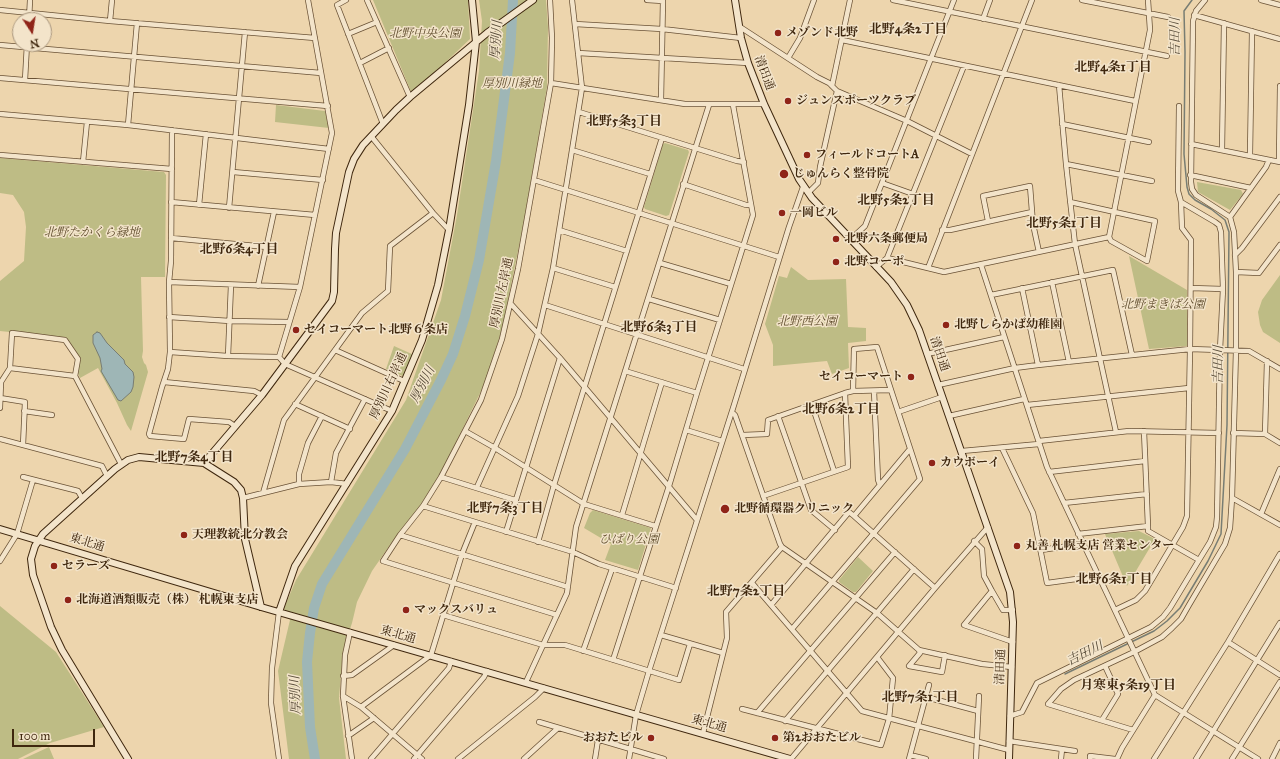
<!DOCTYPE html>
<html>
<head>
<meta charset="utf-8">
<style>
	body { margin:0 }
	#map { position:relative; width:1280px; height:759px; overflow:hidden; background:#edd5ad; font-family:"IM FELL Great Primer",serif }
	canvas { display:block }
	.north { position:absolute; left:12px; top:12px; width:40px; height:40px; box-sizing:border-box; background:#f3e4ca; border:1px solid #ab987f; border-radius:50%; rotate:168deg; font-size:11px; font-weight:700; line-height:16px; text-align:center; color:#3f270e }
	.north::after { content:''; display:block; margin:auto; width:14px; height:18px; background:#8f2418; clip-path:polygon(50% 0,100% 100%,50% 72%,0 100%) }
	.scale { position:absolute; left:12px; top:729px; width:83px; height:18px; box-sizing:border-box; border:2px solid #3f270e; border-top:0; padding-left:5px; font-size:12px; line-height:14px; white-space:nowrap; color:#3f270e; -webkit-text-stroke:3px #f3e4ca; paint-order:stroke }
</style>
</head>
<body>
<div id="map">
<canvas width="1280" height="759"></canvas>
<div class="north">N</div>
<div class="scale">100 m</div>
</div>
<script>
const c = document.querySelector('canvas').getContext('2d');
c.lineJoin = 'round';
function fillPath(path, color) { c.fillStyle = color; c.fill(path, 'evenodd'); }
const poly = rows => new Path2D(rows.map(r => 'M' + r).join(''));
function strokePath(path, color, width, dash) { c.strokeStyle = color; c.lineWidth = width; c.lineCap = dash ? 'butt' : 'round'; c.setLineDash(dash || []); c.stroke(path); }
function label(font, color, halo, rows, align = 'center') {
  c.font = font + ' "IM FELL Great Primer","Noto Serif JP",serif'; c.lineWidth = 3; c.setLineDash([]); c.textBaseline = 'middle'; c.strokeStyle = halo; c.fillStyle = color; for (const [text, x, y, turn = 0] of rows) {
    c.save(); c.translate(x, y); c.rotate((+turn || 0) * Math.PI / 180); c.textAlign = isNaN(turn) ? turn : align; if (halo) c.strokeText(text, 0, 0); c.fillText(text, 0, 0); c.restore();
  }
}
fillPath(poly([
	[373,0,468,0,470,39,412,94],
	[479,0,546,0,548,27,547,87,524,222,502,329,486,381,441,473,418,509,390,545,372,571,357,602,352,623,343,650,339,698,346,759,289,759,278,671,290,620,284,608,296,580,406,400,441,300,457,215,479,71,482,21],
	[276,105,325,111,329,128,275,122],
	[665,143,688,150,689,152,669,215,666,216,645,209,644,207,663,144],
	[0,158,164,172,166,175,165,277,141,277,143,351,142,357,144,363,146,365,148,372,131,431,127,425,117,403,98,368,80,378,78,373,80,358,66,338,0,331,0,281,24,261,26,227,24,212,13,195,0,193],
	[1197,182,1241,190,1243,194,1230,210,1198,192],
	[1129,256,1187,290,1187,346,1149,349],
	[791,267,808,280,846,279,848,327,866,328,866,341,848,343,849,368,832,374,827,361,773,366,773,345,765,324,779,276,787,278],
	[1280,275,1280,343,1263,332,1260,325,1258,312,1262,300],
	[394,346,414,355,405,377,386,369],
	[593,510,651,528,638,570,605,560,611,544,584,528,590,513],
	[1139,531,1155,539,1127,586,1105,534],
	[858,557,873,571,856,592,853,592,839,582,839,580],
	[0,606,56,652,104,727,50,743,18,759,0,759],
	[49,747,54,759,23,759]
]), '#bebc85');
const water = poly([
	[97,332,100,333,107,343,124,360,125,364,133,372,134,377,133,387,131,392,121,401,118,400,101,371,102,369,100,358,93,343,93,335,97,332]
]);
fillPath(water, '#9eb6b6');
strokePath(water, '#787d73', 1);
strokePath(poly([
	[1065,674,1154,631,1167,621,1180,608,1208,561,1221,534,1227,425,1229,232,1225,220,1211,209,1195,200,1189,194,1187,187,1184,154,1185,52,1184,11,1192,0]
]), '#787d73', 1.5);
strokePath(poly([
	[315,759,310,727,307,662,310,633,314,608,322,584,405,449,441,380,453,354,465,316,479,260,496,161,510,53,513,0]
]), '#9eb6b6', 10);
const street = poly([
	[308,0,332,133,300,287,279,357,285,364,392,411],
	[346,0,337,5,383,124],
	[367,0,410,97],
	[550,0,552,38,551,83,518,269,502,339,481,400,441,477,423,506,400,535,383,561,557,615],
	[647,0,663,1],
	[893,0,1167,56],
	[1082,0,1168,17],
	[1261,0,1280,5],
	[0,10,110,21,315,38],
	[1194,15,1280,39],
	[983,19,990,0],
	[29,20,30,0],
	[110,21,112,0],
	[575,24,662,29,741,38],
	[740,27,817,77,829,83,837,91,907,121,972,154],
	[348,34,377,22],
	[842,40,1135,101],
	[0,45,321,73],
	[578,53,748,63],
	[788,58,800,38,814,0],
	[360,63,389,48],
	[0,78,328,106],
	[25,80,27,44],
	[551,83,685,104,764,104],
	[1059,85,1066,164,1075,244,1116,432],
	[832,86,850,0],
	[661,100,663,0],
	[579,112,737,161,744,162],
	[0,114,128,125,329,149],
	[1062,124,1149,142],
	[128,125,137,23],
	[172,130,171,261,169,282,170,352,168,369,162,387,149,434,150,436,184,439,189,419,229,422,235,426],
	[371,136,433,213,449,230],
	[1191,144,1280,162],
	[572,150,650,174],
	[1222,150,1224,23],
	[0,155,172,169],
	[1250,155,1252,31],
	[1279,161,1280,86],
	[83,162,87,122],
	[1066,164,1152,181],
	[233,172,323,180],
	[1190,175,1251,188],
	[534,180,779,257],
	[882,183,913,194],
	[683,184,746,205,751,205],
	[808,193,818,183,820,167,837,91],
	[171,202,315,215],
	[1070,202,1155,221,1147,261,1111,241,1109,237],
	[199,205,206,134],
	[229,208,245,32],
	[1230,217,1266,167,1269,160],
	[988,221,983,196,1030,186,1033,224,1039,252],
	[559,230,627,251],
	[942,230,950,230,1032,212],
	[171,238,267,247],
	[851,239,865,226,954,0],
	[1235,255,1242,248,1280,197],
	[887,258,964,66],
	[660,263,731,284],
	[981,265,1047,467,1155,695,1258,759],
	[876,267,887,258,944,272,1109,237,1150,30,1148,0],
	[553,268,615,287],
	[928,268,1032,0],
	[1236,272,1259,273,1280,245],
	[169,282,300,287],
	[1052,282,1069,362],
	[258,286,274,212],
	[1022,288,1038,365],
	[1191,288,1223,289],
	[991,295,1113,270,1132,355],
	[649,299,720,320],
	[511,304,560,358,697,520],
	[545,305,744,369],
	[169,317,230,321,289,322],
	[335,350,404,381],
	[170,352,228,356,279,357],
	[927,354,1004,337],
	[228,356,231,285],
	[10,368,75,376],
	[625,371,697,393],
	[164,382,254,391,262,395],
	[938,385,1015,368,1038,365,1190,349,1249,351,1280,369],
	[874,391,878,480,880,485],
	[0,398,25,402,23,445],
	[295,404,350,429],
	[812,405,834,471],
	[1027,405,1189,388],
	[0,408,1,382,10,368,12,333,65,340,78,359,75,376,121,464],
	[24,411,52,415],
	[732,412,735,415,780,544,782,547,877,613,919,650,982,664,1012,667],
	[898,412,942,397],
	[778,416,811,510,835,530],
	[949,416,1024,399],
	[686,430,722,441],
	[465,431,495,448,584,504,655,526],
	[1144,431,1148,526],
	[1233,433,1265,434,1280,443],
	[1265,434,1267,361],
	[743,435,767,434,768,420,845,393,853,391,890,390],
	[0,439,102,466,107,476],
	[1039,441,1129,431,1219,433],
	[1002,448,1033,513,1047,583,1098,576],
	[962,451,1039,444],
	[1049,472,1145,461],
	[23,477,78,491,82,498],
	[441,477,515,500],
	[331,482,336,453,365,399],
	[299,484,299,474,308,443,322,416],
	[477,487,518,396,538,334,553,268,582,88,572,0],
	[263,493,284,420,362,313,388,291,390,246,433,213],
	[763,496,848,467,845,393],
	[243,498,299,484,331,482,347,484],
	[1232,498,1280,525],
	[1064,503,1147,494],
	[423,506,573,552,599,564,676,588],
	[1261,514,1280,469],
	[622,515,662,382],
	[854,516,935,588],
	[506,532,560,358],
	[1078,534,1148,526,1148,531,1199,560],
	[400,535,568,587],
	[974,541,982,549,984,576,992,591,1003,610,1013,610],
	[538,542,554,485,662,138],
	[1041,550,1083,544],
	[0,561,17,534,33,480],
	[752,583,862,711,1009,750],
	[992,591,964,625,1013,642],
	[771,605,849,512,854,516,910,449],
	[1115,610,1136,600,1145,591,1183,527,1187,516,1190,349,1191,240,1182,228,1181,202,1178,191,1179,106],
	[443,615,543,645,565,645,679,680,690,644],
	[792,629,920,479,877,347,854,349,853,391],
	[350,632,345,655,343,696,352,759],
	[661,635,723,653],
	[1228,642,1280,675],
	[919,650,920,653,909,666,942,672,945,655],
	[583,651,612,569],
	[613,660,669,486,697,393,753,215,733,105],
	[343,676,352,675,394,645],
	[526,682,567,593,576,527,709,105],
	[343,696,361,707,422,759],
	[926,697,978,711],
	[361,707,431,655,462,554,475,522],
	[742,709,881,745,889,719,893,678,877,657],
	[757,713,895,552],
	[1010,716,1022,712,1037,683,1151,627,1163,617,1170,608,1199,560,1210,542,1216,527,1217,517,1220,350,1223,289,1221,232,1219,225,1215,222,1181,202],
	[1102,720,1118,694,1105,666],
	[785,721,914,569],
	[539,722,664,759],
	[1133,730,1048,704,1061,689,1074,680,1134,652,1162,637,1172,628,1181,619,1189,605,1225,544,1230,528,1232,498,1236,350,1236,272,1234,232,1230,217,1196,195,1192,189,1191,182,1193,21,1196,11,1205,0],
	[703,733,727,638,726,612,782,547],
	[348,736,374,718],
	[1009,741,1075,751],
	[910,755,926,759],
	[279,759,271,703,272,668,279,612],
	[371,759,449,668,451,661],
	[414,759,484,677,487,671],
	[458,759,535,697,544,688],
	[524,759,558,728],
	[595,759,598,740],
	[629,759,636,715,649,671,734,405,789,227,803,187],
	[791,759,935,588,988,527],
	[909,759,929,685],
	[976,759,979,696],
	[1061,759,1062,749],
	[1090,759,1090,756,1115,759],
	[1117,759,1122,748,1155,695],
	[1154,759,1228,642,1280,554],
	[1196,759,1280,623],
	[1232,759,1280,682],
	[1272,759,1280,743]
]);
const secondary = poly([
	[735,0,741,38,748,63,764,104,799,179,812,198,891,282,907,305,919,330,1010,592,1013,622,1009,759],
	[204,463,262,395,332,301,334,292,335,249,336,233,349,172,354,159,363,145,396,110,410,97,487,33,533,0],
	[0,529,261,607,790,759],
	[279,612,295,566,392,411,422,340,438,285,449,230,469,105,476,42,472,0],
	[128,759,62,650,51,627,33,575,31,559,35,546,43,534,115,469,128,460,139,457,204,463,234,482,241,490,243,498,245,539,261,607]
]);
strokePath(street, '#6a5236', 6);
strokePath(secondary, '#3f270e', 8);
strokePath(street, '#f3e4ca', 4.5);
strokePath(secondary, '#f3e4ca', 6);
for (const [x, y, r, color] of [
	[778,33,4,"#8f2418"],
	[788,101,4,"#8f2418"],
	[807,155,4,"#8f2418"],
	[784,174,5,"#8f2418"],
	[782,213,4,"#8f2418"],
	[836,239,4,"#8f2418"],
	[836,262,4,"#8f2418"],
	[946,325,4,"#8f2418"],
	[296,330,4,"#8f2418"],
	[911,377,4,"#8f2418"],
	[932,463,4,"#8f2418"],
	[725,509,5,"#8f2418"],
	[184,535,4,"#8f2418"],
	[1017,546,4,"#8f2418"],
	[54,566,4,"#8f2418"],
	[68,600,4,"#8f2418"],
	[406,610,4,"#8f2418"],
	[651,738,4,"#8f2418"],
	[775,738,4,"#8f2418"]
]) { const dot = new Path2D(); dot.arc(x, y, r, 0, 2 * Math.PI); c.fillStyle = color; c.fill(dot); strokePath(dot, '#f3e4ca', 1.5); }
label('bold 12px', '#3f270e', '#f3e4ca', [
	["メゾンド北野",786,33],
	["ジュンスポーツクラブ",796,101],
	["フィールドコートA",815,155],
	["じゅんらく整骨院",793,174],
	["一岡ビル",790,213],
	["北野六条郵便局",844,239],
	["北野コーポ",844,262],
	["北野しらかば幼稚園",954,325],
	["セイコーマート北野６条店",304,330],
	["セイコーマート",903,377,"right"],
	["カウボーイ",940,463],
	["北野循環器クリニック",734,509],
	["天理教統北分教会",192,535],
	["丸善 札幌支店 営業センター",1025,546],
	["セラーズ",62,566],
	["北海道酒類販売（株） 札幌東支店",76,600],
	["マックスバリュ",414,610],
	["おおたビル",643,738,"right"],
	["第2おおたビル",783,738]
], 'left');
label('italic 12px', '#5f4c2c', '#f3e4ca', [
	["北野中央公園",425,34],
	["厚別川緑地",512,84],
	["北野たかくら緑地",92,233],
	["北野まきば公園",1163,305],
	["北野西公園",807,322],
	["ひばり公園",629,540]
]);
label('12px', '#3f270e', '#f3e4ca', [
	["清田通",764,73,69],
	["厚別川左岸通",502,293,-78],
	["清田通",939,354,71],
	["厚別川右岸通",389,386,-65],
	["東北通",87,543,17],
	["東北通",398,635,16],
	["清田通",1001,667,-88],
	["東北通",709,724,16]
]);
label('bold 13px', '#3f270e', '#f3e4ca', [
	["北野4条2丁目",908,30],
	["北野4条1丁目",1113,68],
	["北野5条3丁目",624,122],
	["北野5条2丁目",896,201],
	["北野5条1丁目",1064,224],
	["北野6条4丁目",239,250],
	["北野6条3丁目",659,328],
	["北野6条2丁目",841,410],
	["北野7条4丁目",194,458],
	["北野7条3丁目",505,509],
	["北野6条1丁目",1114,580],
	["北野7条2丁目",746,592],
	["月寒東5条19丁目",1128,686],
	["北野7条1丁目",920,698]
]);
label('italic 13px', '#574b38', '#f3e4ca', [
	["吉田川",1176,37,-90],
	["厚別川",497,40,-86],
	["吉田川",1219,365,-89],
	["厚別川",423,385,-63],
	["吉田川",1085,654,-26],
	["厚別川",296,695,-92]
]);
</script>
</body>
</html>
